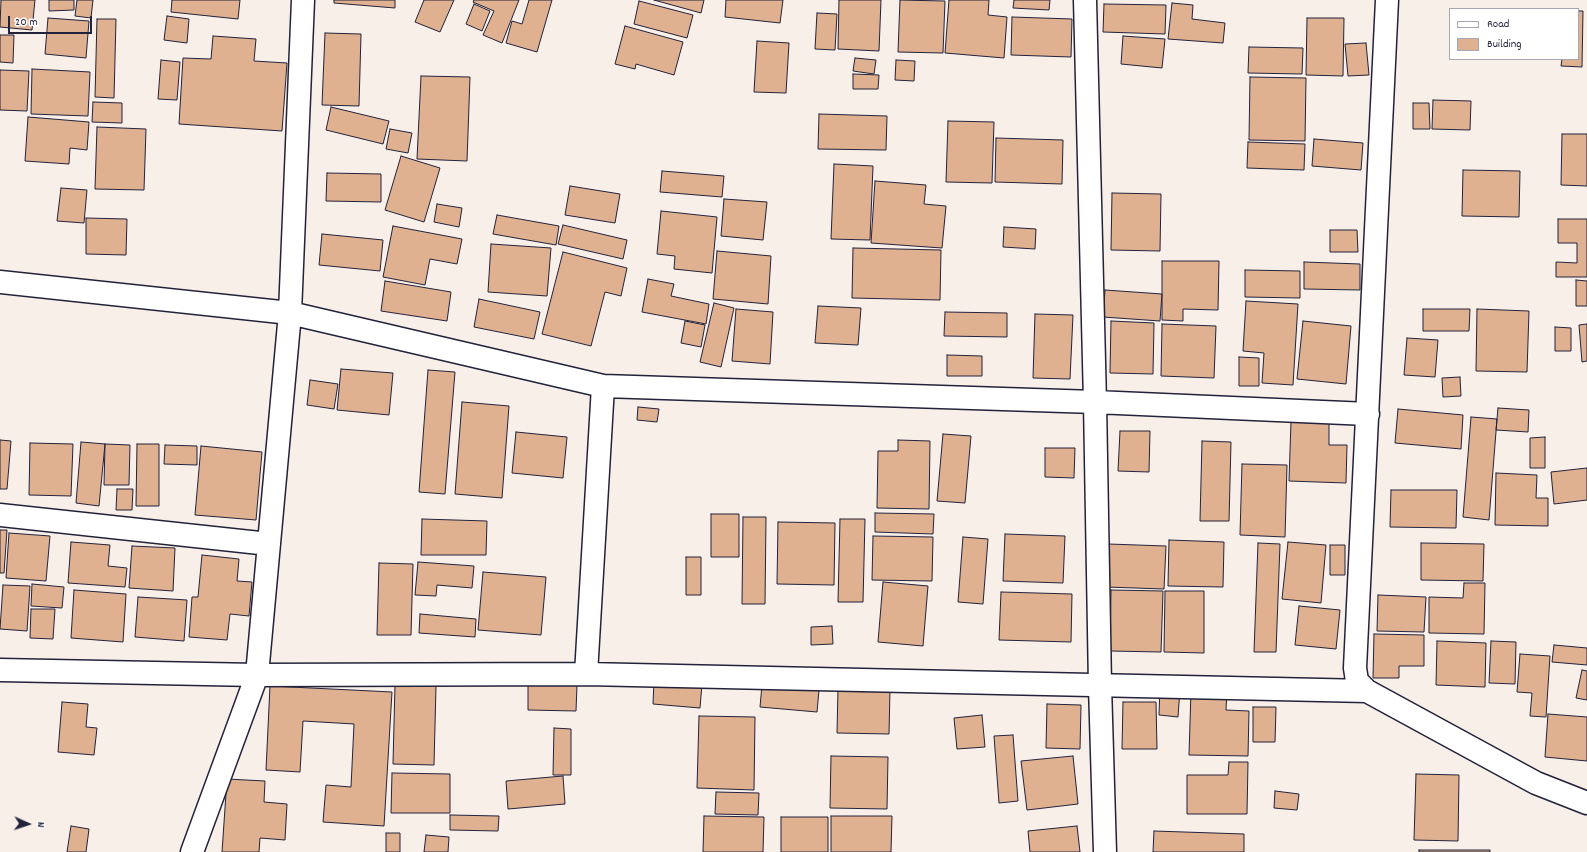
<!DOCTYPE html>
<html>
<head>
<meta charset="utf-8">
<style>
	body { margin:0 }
	#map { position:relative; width:1587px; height:852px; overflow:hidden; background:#f9efe9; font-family:Dekko,sans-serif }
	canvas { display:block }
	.legend { position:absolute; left:1449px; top:8px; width:130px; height:52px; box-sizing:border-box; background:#fff; border:1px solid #a7a7b1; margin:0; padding:5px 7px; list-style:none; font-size:12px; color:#22223b }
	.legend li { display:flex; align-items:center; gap:8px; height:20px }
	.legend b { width:20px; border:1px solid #a7a7b1 }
	.north { position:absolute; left:8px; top:804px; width:40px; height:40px; -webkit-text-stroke:3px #fff; paint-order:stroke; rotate:93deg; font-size:11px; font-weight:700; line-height:16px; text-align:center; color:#22223b }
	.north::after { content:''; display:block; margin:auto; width:14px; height:18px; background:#22223b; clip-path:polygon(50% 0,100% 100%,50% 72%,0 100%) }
	.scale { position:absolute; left:8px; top:16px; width:84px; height:18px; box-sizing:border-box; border:2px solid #22223b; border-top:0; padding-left:5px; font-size:12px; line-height:14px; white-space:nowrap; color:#22223b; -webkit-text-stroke:3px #fff; paint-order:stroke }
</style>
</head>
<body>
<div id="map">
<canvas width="1587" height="852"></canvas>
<ul class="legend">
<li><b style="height:5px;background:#fff"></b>Road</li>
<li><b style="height:11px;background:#dfb190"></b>Building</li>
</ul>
<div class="north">N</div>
<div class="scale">20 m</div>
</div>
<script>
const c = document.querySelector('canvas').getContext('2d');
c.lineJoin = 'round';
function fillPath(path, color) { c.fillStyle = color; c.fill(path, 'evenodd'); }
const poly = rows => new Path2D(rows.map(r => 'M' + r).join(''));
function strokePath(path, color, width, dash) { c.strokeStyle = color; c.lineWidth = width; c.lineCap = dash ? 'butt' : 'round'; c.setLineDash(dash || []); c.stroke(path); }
const building = poly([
	[1,0,35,0,32,30,0,27,1,0],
	[49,0,74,0,74,10,49,11,49,0],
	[77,0,93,0,91,18,75,16,77,0],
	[172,0,240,0,238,19,171,12,172,0],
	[334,0,395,0,395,8,334,3,334,0],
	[424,0,454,0,440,32,415,22,424,0],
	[474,0,519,0,502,43,483,35,494,11,473,2,474,0],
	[529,0,552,0,537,52,506,43,512,21,522,24,529,0],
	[654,0,704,0,701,13,654,0],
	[726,0,783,0,780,23,725,17,726,0],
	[839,0,881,0,879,51,838,49,839,0],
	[900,0,945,1,943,53,898,52,900,0],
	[949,0,989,0,988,15,1007,17,1004,58,945,53,949,0],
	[1014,0,1050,0,1049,10,1013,8,1014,0],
	[639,1,693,15,687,38,634,24,639,1],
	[1172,3,1193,5,1192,19,1225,23,1223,43,1168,39,1172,3],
	[474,4,490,11,482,31,466,24,474,4],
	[1104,4,1166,5,1165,34,1103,32,1104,4],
	[1578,11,1583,11,1582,67,1561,66,1562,59,1578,59,1578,11],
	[817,13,837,14,835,50,815,49,817,13],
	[167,16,189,19,187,43,164,40,167,16],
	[1012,17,1072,19,1071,57,1011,55,1012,17],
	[48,18,89,21,86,58,45,54,48,18],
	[1307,18,1344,18,1343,76,1306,75,1307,18],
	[97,19,116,19,114,98,95,97,97,19],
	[625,26,683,42,674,75,636,64,635,69,615,64,625,26],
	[325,33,361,34,359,106,322,105,325,33],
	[0,35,14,35,13,63,0,62,0,35],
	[213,36,256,39,254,61,287,63,282,131,179,124,183,58,211,59,213,36],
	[1123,36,1165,39,1162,68,1121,64,1123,36],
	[757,41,789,43,786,93,754,92,757,41],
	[1366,43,1369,75,1348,76,1345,44,1366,43],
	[1249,47,1303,48,1302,74,1248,73,1249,47],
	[855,58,876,60,874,74,853,71,855,58],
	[161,60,180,62,177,100,158,99,161,60],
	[896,60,915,61,914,81,895,80,896,60],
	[32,69,90,72,88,116,31,114,32,69],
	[0,70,29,71,27,111,0,110,0,70],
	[853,74,879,75,878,89,853,89,853,74],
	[421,76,470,77,467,161,417,159,421,76],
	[1250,77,1306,78,1305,141,1249,140,1250,77],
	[1433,100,1471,101,1470,130,1432,129,1433,100],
	[93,102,122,103,122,123,92,122,93,102],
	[1413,103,1429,103,1430,129,1413,129,1413,103],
	[331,107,389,121,383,144,326,130,331,107],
	[819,114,887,116,886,150,818,149,819,114],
	[28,117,89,122,87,150,70,148,69,164,25,161,28,117],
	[948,121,994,122,992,183,946,182,948,121],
	[97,127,146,129,144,190,95,189,97,127],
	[390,129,412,133,408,153,386,149,390,129],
	[1562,134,1587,134,1587,186,1561,185,1562,134],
	[996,138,1063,140,1062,184,995,182,996,138],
	[1314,139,1363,143,1361,170,1312,166,1314,139],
	[1248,142,1305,144,1304,170,1247,168,1248,142],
	[401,156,440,168,424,222,385,210,401,156],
	[834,164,873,166,870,240,831,239,834,164],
	[1463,170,1520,171,1519,217,1462,216,1463,170],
	[662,171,724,176,722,197,660,192,662,171],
	[327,173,381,174,381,202,326,201,327,173],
	[875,181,926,185,924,204,946,206,942,248,871,243,875,181],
	[570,186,620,194,615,223,565,215,570,186],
	[61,188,87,190,84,223,57,221,61,188],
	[1112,193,1161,194,1160,251,1111,250,1112,193],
	[724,199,767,202,763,240,721,236,724,199],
	[437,204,462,208,459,227,434,222,437,204],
	[661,211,717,217,712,273,674,269,675,256,657,254,661,211],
	[497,215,559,226,556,245,493,234,497,215],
	[86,218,127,219,126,255,86,254,86,218],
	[1558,219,1587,219,1587,277,1556,277,1556,262,1577,263,1577,243,1558,243,1558,219],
	[563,225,627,240,623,259,558,244,563,225],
	[393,226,462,239,457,264,430,259,425,285,383,277,393,226],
	[1004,227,1036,229,1035,249,1003,247,1004,227],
	[1330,230,1357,230,1358,252,1330,252,1330,230],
	[322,234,383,240,380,271,319,265,322,234],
	[491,244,551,248,547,296,488,292,491,244],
	[853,248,941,250,940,300,852,298,853,248],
	[717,251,771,256,768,304,713,299,717,251],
	[563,252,627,268,621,296,605,292,591,346,542,334,563,252],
	[1162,261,1219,261,1218,310,1183,309,1183,321,1162,320,1162,261],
	[1304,262,1360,264,1360,290,1304,289,1304,262],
	[1245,270,1300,271,1300,298,1245,297,1245,270],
	[648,279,674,284,671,296,709,304,706,324,642,312,648,279],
	[1576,280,1587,281,1587,306,1576,306,1576,280],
	[385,281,451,292,447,321,381,311,385,281],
	[1105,290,1162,294,1160,321,1103,317,1105,290],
	[479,299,540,312,534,339,474,327,479,299],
	[1246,301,1298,304,1293,385,1262,383,1264,353,1243,351,1246,301],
	[714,303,734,308,721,367,700,362,714,303],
	[818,306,861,308,858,345,815,343,818,306],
	[736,309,773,312,770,364,732,361,736,309],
	[1423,309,1470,309,1469,331,1423,331,1423,309],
	[1477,309,1529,311,1527,372,1476,371,1477,309],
	[945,312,1007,313,1007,337,944,336,945,312],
	[1035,314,1073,315,1070,379,1033,378,1035,314],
	[685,321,705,325,701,347,681,343,685,321],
	[1111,321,1154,323,1153,374,1110,373,1111,321],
	[1303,321,1351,326,1346,384,1297,379,1303,321],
	[1162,324,1216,326,1214,378,1161,376,1162,324],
	[1587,324,1587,361,1582,362,1579,325,1587,324],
	[1555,327,1571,328,1571,351,1555,351,1555,327],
	[1407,338,1438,340,1435,377,1404,375,1407,338],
	[947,355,982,356,982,376,947,376,947,355],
	[1239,357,1259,358,1259,386,1239,386,1239,357],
	[341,369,393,373,389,415,337,410,341,369],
	[428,370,455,372,445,494,419,492,428,370],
	[1460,377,1461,396,1443,397,1442,378,1460,377],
	[310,380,338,384,334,409,307,405,310,380],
	[462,402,509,406,502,498,455,494,462,402],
	[638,407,659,409,657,422,637,420,638,407],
	[1498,408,1529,410,1528,432,1496,430,1498,408],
	[1398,409,1463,415,1461,449,1395,443,1398,409],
	[1471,417,1497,419,1489,520,1463,517,1471,417],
	[1291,422,1329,423,1329,445,1347,445,1346,483,1289,481,1291,422],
	[1120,431,1150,431,1149,472,1118,471,1120,431],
	[516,432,567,437,563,478,512,473,516,432],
	[943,434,971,436,965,503,937,501,943,434],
	[1545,437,1545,468,1530,468,1530,438,1545,437],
	[0,440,11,441,7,489,0,489,0,440],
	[898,440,930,441,929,509,877,508,878,451,898,451,898,440],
	[1202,441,1231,442,1229,521,1200,521,1202,441],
	[81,442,105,444,99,506,76,503,81,442],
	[30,443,73,444,71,496,29,495,30,443],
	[105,444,130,445,129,485,104,485,105,444],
	[137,444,159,444,159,506,136,506,137,444],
	[165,445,197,446,197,465,164,464,165,445],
	[201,446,262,452,256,520,195,515,201,446],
	[1045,448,1075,448,1074,478,1045,477,1045,448],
	[1242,464,1287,465,1285,537,1240,535,1242,464],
	[1587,468,1587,500,1554,504,1551,472,1587,468],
	[1496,473,1537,475,1536,498,1548,498,1548,526,1495,525,1496,473],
	[117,489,133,489,132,510,116,510,117,489],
	[1391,490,1457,490,1456,528,1390,527,1391,490],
	[875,513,934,514,933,534,875,532,875,513],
	[711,514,739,514,739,557,711,557,711,514],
	[743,517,766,517,765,604,742,604,743,517],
	[422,519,487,521,486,555,421,555,422,519],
	[840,519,865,519,863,602,838,602,840,519],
	[778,522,835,523,834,585,777,584,778,522],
	[0,530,7,530,4,573,0,573,0,530],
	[9,533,50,536,46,581,6,578,9,533],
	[1005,534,1065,536,1063,583,1003,581,1005,534],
	[873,536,933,537,932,581,872,580,873,536],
	[963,537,988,539,983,604,958,602,963,537],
	[1169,540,1224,542,1223,587,1168,586,1169,540],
	[71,542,110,545,108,566,127,568,125,587,68,583,71,542],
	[1288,542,1326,545,1321,603,1282,599,1288,542],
	[1258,543,1280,544,1276,652,1254,652,1258,543],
	[1421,543,1484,544,1483,581,1421,580,1421,543],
	[1108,544,1166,546,1164,589,1106,587,1108,544],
	[1330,545,1345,545,1345,575,1330,575,1330,545],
	[132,546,175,548,173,591,129,588,132,546],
	[202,555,239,559,237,581,252,582,249,616,230,614,227,640,189,637,192,597,198,597,202,555],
	[686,557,701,557,701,595,686,595,686,557],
	[418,562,474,566,472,588,437,585,436,596,415,595,418,562],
	[379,563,413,564,411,635,377,635,379,563],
	[483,572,546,577,541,635,478,630,483,572],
	[883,582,928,586,923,646,878,642,883,582],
	[1464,583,1485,583,1484,634,1429,633,1429,597,1463,598,1464,583],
	[32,584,64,587,62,608,31,606,32,584],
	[3,585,30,586,27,631,0,629,3,585],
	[74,590,126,594,123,642,71,638,74,590],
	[1111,590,1163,591,1161,652,1110,651,1111,590],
	[1165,591,1204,591,1204,653,1164,652,1165,591],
	[1001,592,1072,594,1071,642,999,640,1001,592],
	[1378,595,1426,597,1424,632,1377,631,1378,595],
	[138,597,187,600,184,641,135,637,138,597],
	[1299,606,1340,610,1336,649,1295,645,1299,606],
	[31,609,55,609,53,639,30,638,31,609],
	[420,614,476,619,475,637,419,633,420,614],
	[832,626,833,644,811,645,811,627,832,626],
	[1374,634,1424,635,1424,666,1399,666,1399,678,1373,678,1374,634],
	[1437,641,1486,643,1485,687,1436,685,1437,641],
	[1491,641,1516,642,1515,684,1489,683,1491,641],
	[1554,645,1587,648,1587,665,1552,662,1554,645],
	[1520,654,1550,656,1546,717,1530,716,1532,693,1517,692,1520,654],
	[1582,670,1587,671,1587,700,1576,698,1582,670],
	[654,681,702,684,700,708,653,704,654,681],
	[395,685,436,686,434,765,393,764,395,685],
	[528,685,577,685,576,711,528,710,528,685],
	[762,685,819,690,817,712,760,707,762,685],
	[270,686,392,692,384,826,323,822,326,785,351,787,354,724,303,721,300,772,266,770,270,686],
	[838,688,890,689,889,734,837,733,838,688],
	[1160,688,1180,689,1178,717,1159,715,1160,688],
	[1191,691,1227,691,1226,710,1249,711,1248,756,1189,755,1191,691],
	[62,702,88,704,86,727,97,728,94,755,58,752,62,702],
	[1123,702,1156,702,1157,749,1122,749,1123,702],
	[1047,704,1081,705,1080,749,1046,748,1047,704],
	[1253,707,1276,707,1275,742,1253,742,1253,707],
	[1548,714,1587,717,1587,761,1545,757,1548,714],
	[982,715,985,747,957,749,954,718,982,715],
	[699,716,755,717,754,790,697,788,699,716],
	[554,728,571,729,571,775,553,775,554,728],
	[1013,735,1018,801,999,803,994,736,1013,735],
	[831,756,888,757,887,809,830,808,831,756],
	[1073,756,1078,804,1027,810,1021,761,1073,756],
	[1229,762,1248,762,1247,814,1187,814,1187,775,1228,775,1229,762],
	[392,773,450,774,450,813,391,813,392,773],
	[1416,774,1459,775,1458,841,1414,840,1416,774],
	[563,776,565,804,508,809,506,781,563,776],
	[227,779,265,781,264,802,287,804,285,840,260,838,259,852,222,852,227,779],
	[1275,791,1299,794,1297,810,1274,808,1275,791],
	[716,792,759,793,758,815,715,814,716,792],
	[450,815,499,816,498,831,450,830,450,815],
	[704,816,764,817,763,852,703,852,704,816],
	[831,816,892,816,891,852,831,852,831,816],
	[781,817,828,817,828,852,781,852,781,817],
	[71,826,89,829,86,852,67,852,71,826],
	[1077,826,1080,852,1030,852,1028,831,1077,826],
	[1154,831,1244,834,1244,852,1153,852,1154,831],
	[386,833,400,833,400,852,386,852,386,833],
	[426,835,449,837,448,852,424,852,426,835],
	[1419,850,1490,850,1490,852,1419,852,1419,850]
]);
fillPath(building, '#dfb190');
strokePath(building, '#22223b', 1);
const street = poly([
	[1085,0,1095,402,1100,686,1105,852],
	[1387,0,1355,668,1357,681,1367,691,1536,783,1587,803],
	[0,282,290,313,603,386,1095,402,1368,414],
	[0,515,269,544],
	[0,670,257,675,586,674,1367,691],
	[586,674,603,386],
	[192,852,257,675,290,313,303,0]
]);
strokePath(street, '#22223b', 25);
strokePath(street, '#fff', 22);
</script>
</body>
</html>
